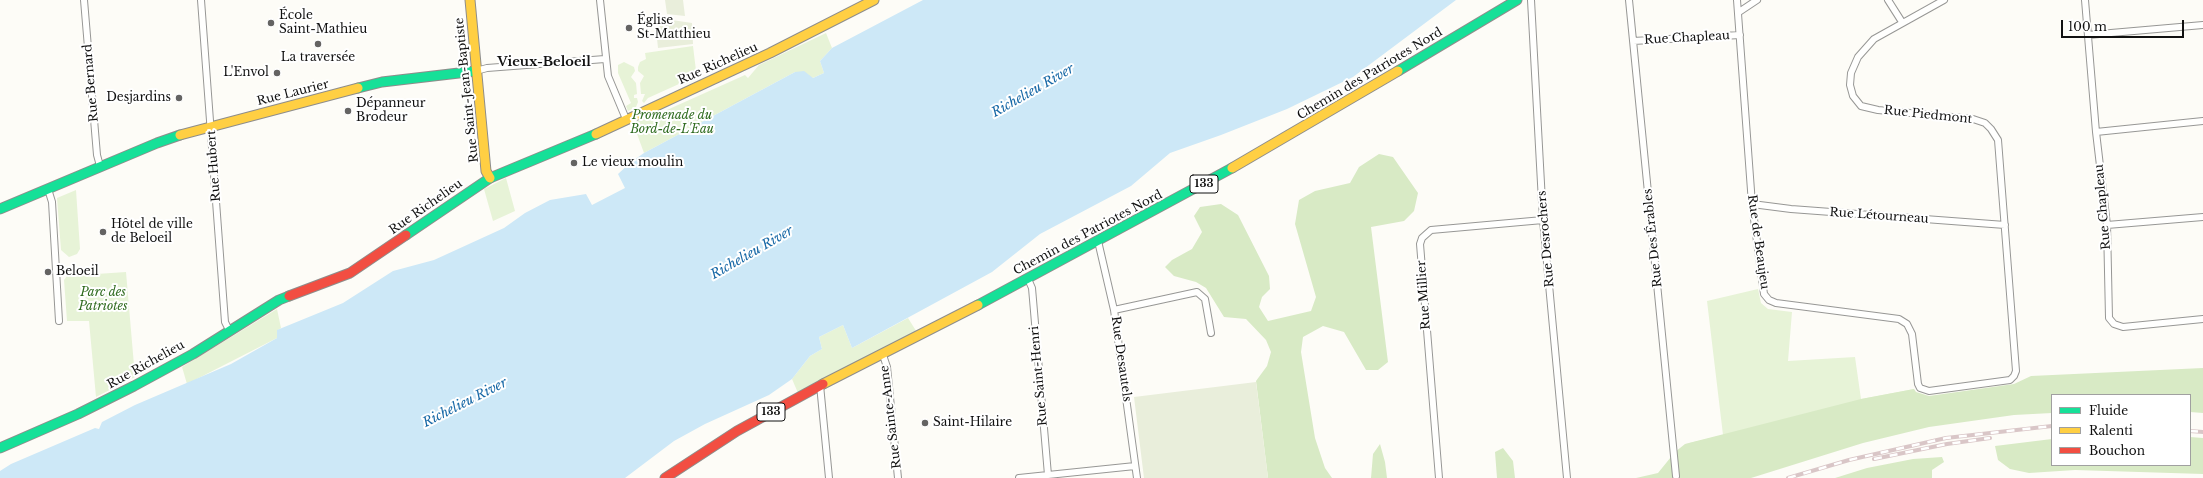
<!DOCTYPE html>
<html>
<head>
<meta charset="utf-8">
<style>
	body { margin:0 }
	#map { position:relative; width:2203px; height:478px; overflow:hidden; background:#fdfcf7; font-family:"Libre Baskerville",serif }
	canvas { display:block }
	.legend { position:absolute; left:2051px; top:394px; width:140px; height:72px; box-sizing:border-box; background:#fff; border:1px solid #a0a0a0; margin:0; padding:5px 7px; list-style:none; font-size:12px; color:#111 }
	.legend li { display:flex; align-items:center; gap:8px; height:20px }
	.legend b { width:20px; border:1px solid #a0a0a0 }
	.scale { position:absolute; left:2061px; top:20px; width:123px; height:18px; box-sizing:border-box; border:2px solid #111; border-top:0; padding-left:5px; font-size:12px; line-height:14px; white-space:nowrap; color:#111; -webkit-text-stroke:3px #fff; paint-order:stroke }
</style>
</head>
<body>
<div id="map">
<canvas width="2203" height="478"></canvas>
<ul class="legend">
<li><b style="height:5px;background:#16e098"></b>Fluide</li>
<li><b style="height:5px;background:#ffcf43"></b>Ralenti</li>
<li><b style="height:5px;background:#f24e42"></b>Bouchon</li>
</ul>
<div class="scale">100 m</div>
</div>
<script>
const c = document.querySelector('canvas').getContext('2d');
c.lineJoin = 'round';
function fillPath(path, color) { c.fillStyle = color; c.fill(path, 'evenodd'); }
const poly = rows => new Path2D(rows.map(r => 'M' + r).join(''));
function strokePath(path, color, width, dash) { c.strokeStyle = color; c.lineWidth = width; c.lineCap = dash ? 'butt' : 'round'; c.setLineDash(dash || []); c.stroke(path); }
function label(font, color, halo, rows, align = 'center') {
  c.font = font + ' "Libre Baskerville",serif'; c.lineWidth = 4; c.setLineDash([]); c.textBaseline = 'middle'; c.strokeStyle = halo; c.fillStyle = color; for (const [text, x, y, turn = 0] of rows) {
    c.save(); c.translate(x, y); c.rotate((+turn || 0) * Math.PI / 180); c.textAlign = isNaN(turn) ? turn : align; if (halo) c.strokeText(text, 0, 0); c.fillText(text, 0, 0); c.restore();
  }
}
fillPath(poly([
	[826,33,832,48,820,61,824,73,813,78,795,72,644,153,633,123,645,118,656,122,658,114,745,75,748,78,759,65],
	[693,46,697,79,684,85,679,84,648,98,644,103,642,101,645,94,641,94,640,83,644,76,638,71,638,67,640,62,646,59,645,53],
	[624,62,634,67,635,71,631,77,636,83,637,94,634,95,634,98,637,98,638,102,636,107,628,111,626,106,631,103,618,73,618,65],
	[506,178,515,211,493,221,484,189],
	[76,190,80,249,77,254,69,257,61,250,57,198],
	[126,272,135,377,96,397,89,321,67,321,64,280,67,276],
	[1758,289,1761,303,1768,309,1792,312,1788,361,1855,357,1861,399,1914,389,1920,408,1685,444,1723,435,1707,301],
	[277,309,281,328,278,330,277,338,187,384,182,367],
	[908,318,918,334,798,393,792,379,810,356,822,349,819,337,843,325,852,348]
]), '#e7f3d7');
fillPath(poly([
	[1379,154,1393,157,1418,193,1414,211,1404,221,1371,227,1388,362,1378,370,1366,370,1344,332,1323,326,1303,337,1301,352,1315,438,1325,468,1332,478,1268,478,1256,381,1267,366,1271,352,1266,340,1246,319,1224,317,1206,288,1196,282,1174,276,1165,267,1172,260,1192,249,1202,232,1194,216,1200,207,1221,204,1238,215,1269,276,1270,289,1262,297,1259,307,1268,321,1311,311,1316,297,1295,224,1299,200,1315,191,1350,183,1359,167],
	[2203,368,2203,413,2190,412,2190,395,2052,395,2052,413,2014,415,1929,427,1863,443,1751,478,1636,478,1658,473,1675,452,1685,444,1861,399,1914,389,1916,392,1929,396,2014,384,2031,376],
	[2190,437,2203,438,2203,474,2075,470,2029,473,2010,469,1998,460,1995,446,2052,439,2052,465,2190,465],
	[1380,444,1385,462,1387,478,1371,478,1373,454],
	[1503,448,1513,461,1515,478,1497,478,1495,452],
	[1942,457,1944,462,1932,470,1932,478,1835,478,1867,468,1913,459]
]), '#d8eac5');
fillPath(poly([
	[665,0,683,0,685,16,667,14],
	[665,19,692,23,693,44,658,48,655,20],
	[1256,382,1268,478,1144,478,1134,397]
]), '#e9eedb');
fillPath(poly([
	[923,0,1456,0,1353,77,1287,109,1221,135,1170,153,1131,186,1040,234,992,272,852,348,843,325,819,337,822,349,810,356,792,379,769,395,705,424,674,441,625,478,0,478,0,471,11,464,95,428,99,429,102,422,135,405,231,364,277,338,277,330,343,303,393,271,434,260,504,228,525,213,550,200,586,194,592,205,625,188,618,174,631,162,644,153,795,72,804,71,813,78,824,73,820,61,832,48]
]), '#cde8f7');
const street = poly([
	[84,0,97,155,100,166],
	[201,0,225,322,229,330],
	[600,0,608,76,626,119],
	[1531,0,1543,220,1567,478],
	[1629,0,1676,476],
	[1737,0,1752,204,1764,294,1769,300,1776,303,1899,319,1907,324,1912,334,1918,384,1920,388,1929,391,2010,380,2014,376,2016,371,1998,140,1991,129,1985,123,1973,119,1878,110,1861,106,1853,96,1850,85,1851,73,1858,57,1874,39,1944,0],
	[1888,0,1902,22],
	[2085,0,2096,132,2107,225,2109,318,2114,324,2123,327,2203,319],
	[1739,12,1757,0],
	[2088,35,2203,25],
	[1633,41,1740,35],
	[476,71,487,68,605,59],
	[2096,132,2203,121],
	[48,189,52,202,59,321],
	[1752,204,1791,209,2005,225],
	[2107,225,2203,217],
	[1098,241,1114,310,1137,478],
	[1028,279,1032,288,1048,475],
	[1114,310,1197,292,1205,299,1211,333],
	[883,355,887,367,898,478],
	[820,385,829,478],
	[1019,478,1135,466],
	[1439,478,1420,244,1422,238,1431,230,1543,220]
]);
const fast = poly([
	[1398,71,1517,0],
	[358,88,382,82,476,71],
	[0,209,157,143,180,135],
	[406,235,490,178,596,134],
	[978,305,1232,168],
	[0,448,78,414,134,386,193,354,279,300,289,296]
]);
const slow = poly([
	[470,0,486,171,490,178],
	[596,134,770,53,874,0],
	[180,135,358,88],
	[1232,168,1398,71],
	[823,384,978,305]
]);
const jam = poly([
	[289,296,350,273,406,235],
	[665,478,737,431,823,384]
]);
strokePath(street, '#979795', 8);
strokePath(fast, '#8e8d8b', 11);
strokePath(slow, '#8e8d8b', 11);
strokePath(jam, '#8e8d8b', 11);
strokePath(street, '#fffffe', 6);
strokePath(fast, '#16e098', 9);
strokePath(slow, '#ffcf43', 9);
strokePath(jam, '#f24e42', 9);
const rail = poly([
	[2190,431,2203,432],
	[1874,459,1947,444,1990,438],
	[1788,478,1849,460,1946,438,2052,426]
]);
strokePath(rail, '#d9c6c7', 4);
strokePath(rail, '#fff', 2.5, [8]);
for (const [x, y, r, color] of [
	[271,23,4,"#646362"],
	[629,28,4,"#646362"],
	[318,44,4,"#646362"],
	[277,73,4,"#646362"],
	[179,98,4,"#646362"],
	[348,111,4,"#646362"],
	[574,163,4,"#646362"],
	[103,232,4,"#646362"],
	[48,272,4,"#646362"],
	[925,423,4,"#646362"]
]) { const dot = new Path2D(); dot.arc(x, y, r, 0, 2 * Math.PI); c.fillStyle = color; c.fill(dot); strokePath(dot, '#fff', 1.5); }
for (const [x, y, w] of [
	[1204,184,28],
	[771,412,28]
]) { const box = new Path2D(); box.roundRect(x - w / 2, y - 9, w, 18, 3); c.fillStyle = '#fff'; c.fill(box); strokePath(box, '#111', 1); }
label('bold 11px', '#111', null, [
	["133",1204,184],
	["133",771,412]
]);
label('12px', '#111', '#fff', [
	["École",279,16],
	["Saint-Mathieu",279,30],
	["Église",637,21],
	["St-Matthieu",637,35],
	["La traversée",318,58,"center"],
	["L'Envol",269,73,"right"],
	["Desjardins",171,98,"right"],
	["Dépanneur",356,104],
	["Brodeur",356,118],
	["Le vieux moulin",582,163],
	["Hôtel de ville",111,225],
	["de Beloeil",111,239],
	["Beloeil",56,272],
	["Saint-Hilaire",933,423]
], 'left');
label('12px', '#111', '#fff', [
	["Rue Chapleau",1687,38,-3],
	["Rue Richelieu",718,64,-24],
	["Chemin des Patriotes Nord",1370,74,-31],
	["Rue Bernard",91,83,-95],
	["Rue Saint-Jean-Baptiste",467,90,-96],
	["Rue Laurier",293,93,-14],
	["Rue Piedmont",1928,115,6],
	["Rue Hubert",214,166,-94],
	["Rue Richelieu",426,207,-35],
	["Rue Chapleau",2103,207,-95],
	["Rue Létourneau",1879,216,4],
	["Chemin des Patriotes Nord",1088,233,-28],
	["Rue Des Érables",1653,238,-96],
	["Rue Desrochers",1546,239,-95],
	["Rue de Beaujeu",1758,242,82],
	["Rue Millier",1424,295,-94],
	["Rue Desautels",1121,359,82],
	["Rue Richelieu",146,365,-29],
	["Rue Saint-Henri",1039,376,-95],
	["Rue Sainte-Anne",891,417,-97]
]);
label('italic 12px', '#2f6b1f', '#fff', [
	["Promenade du",672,116],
	["Bord-de-L'Eau",672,130],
	["Parc des",103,293],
	["Patriotes",103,307]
]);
label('bold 13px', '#111', '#fff', [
	["Vieux-Beloeil",544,62]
]);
label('italic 13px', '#1768a6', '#fff', [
	["Richelieu River",1033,91,-30],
	["Richelieu River",752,253,-30],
	["Richelieu River",465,403,-27]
]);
</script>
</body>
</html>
